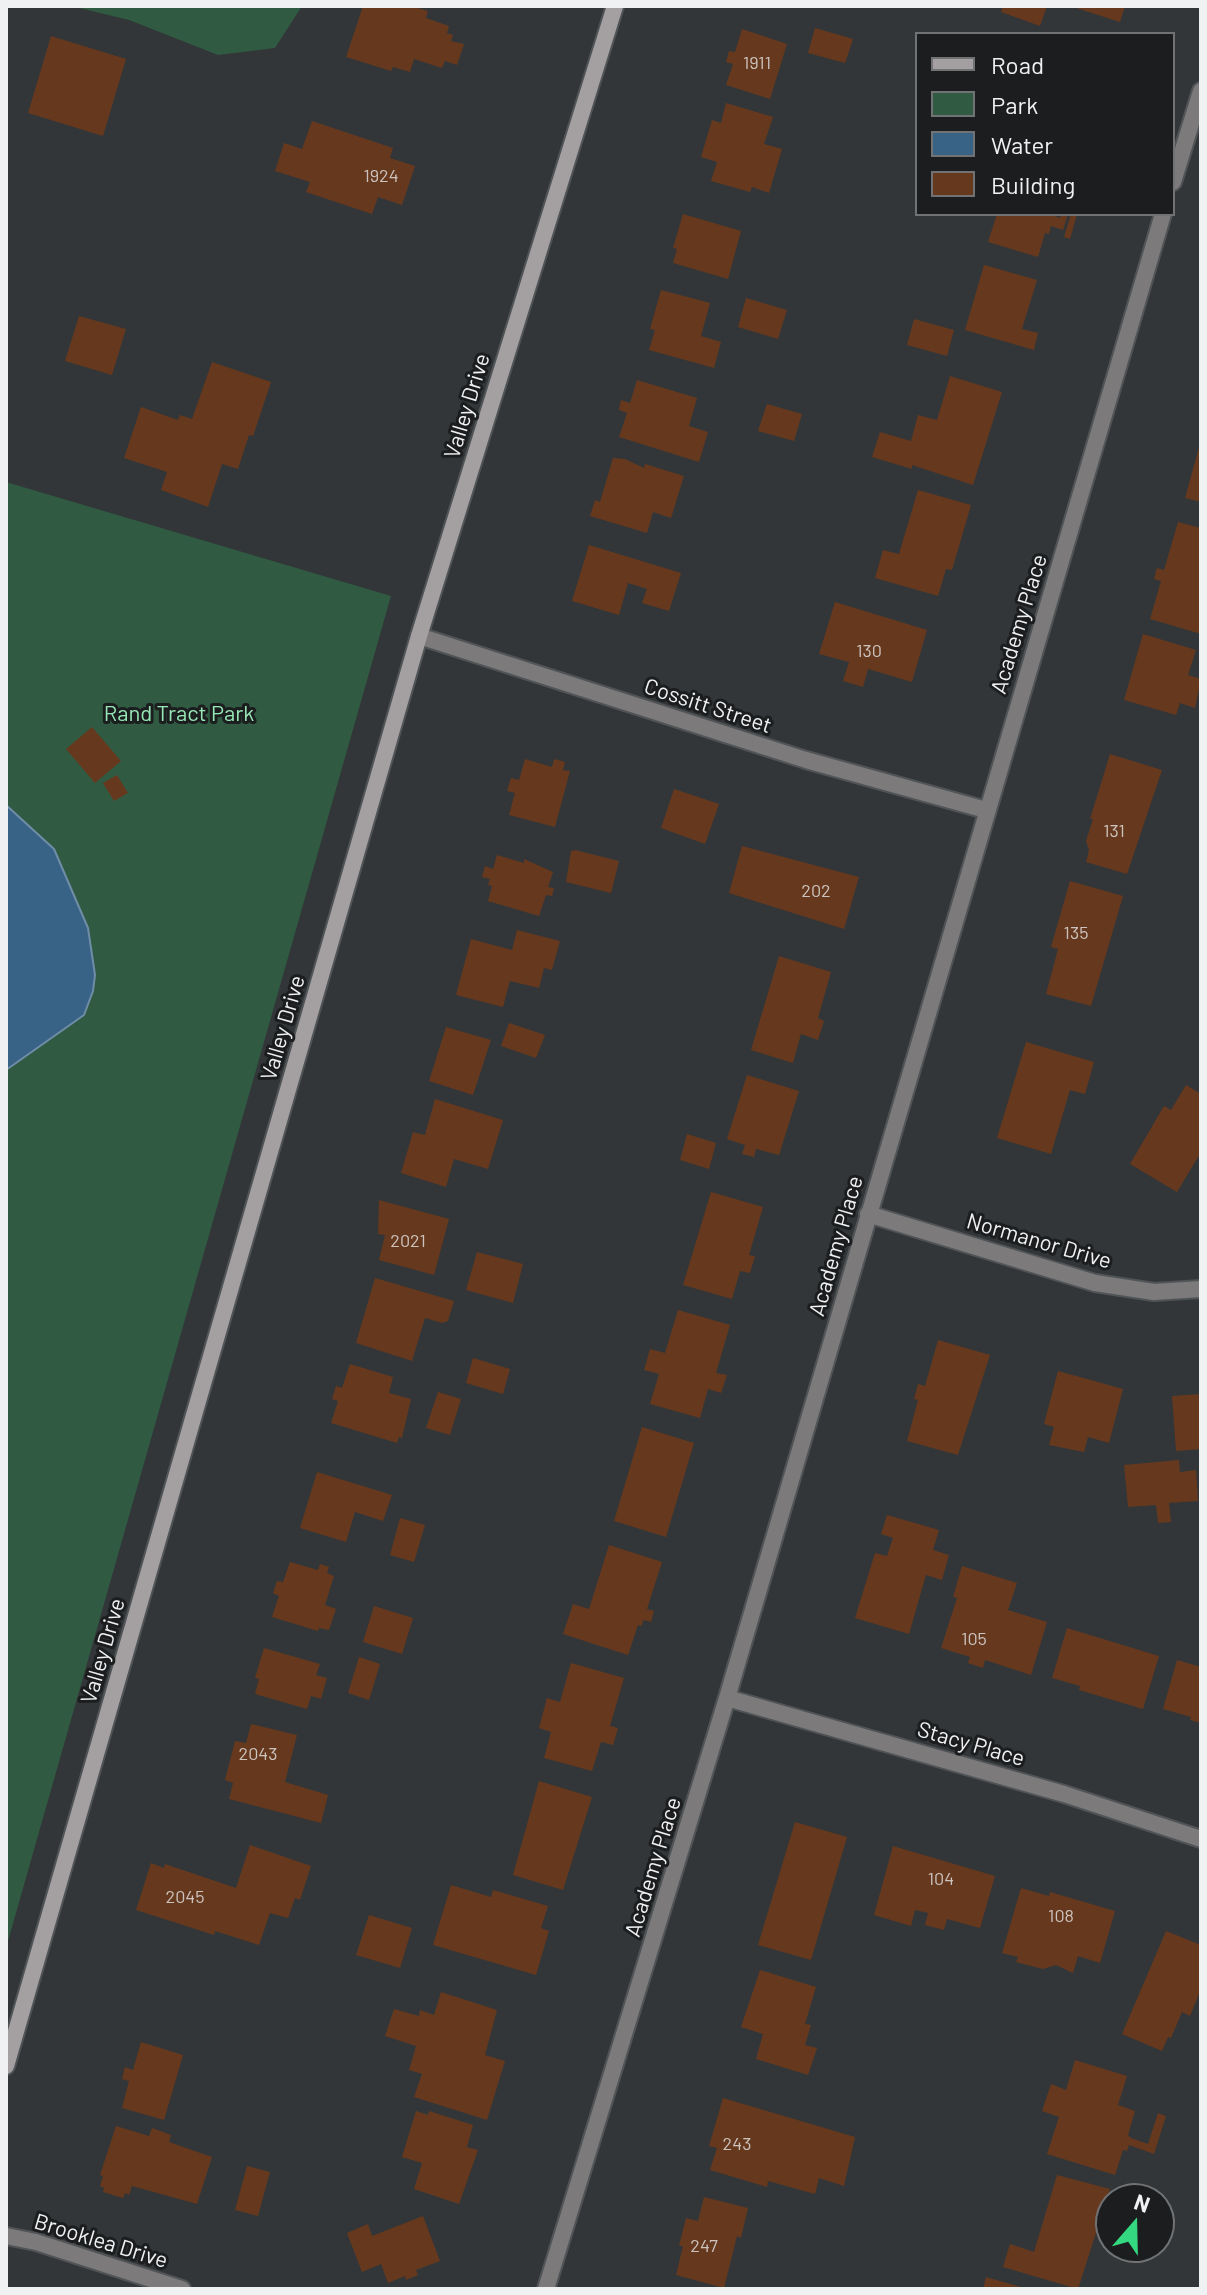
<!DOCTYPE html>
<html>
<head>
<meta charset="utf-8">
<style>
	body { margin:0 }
	#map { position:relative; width:1207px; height:2295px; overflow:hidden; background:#323638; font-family:Barlow,sans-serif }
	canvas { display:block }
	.frame { position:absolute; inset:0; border:8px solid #eff1f3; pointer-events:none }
	.legend { position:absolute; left:915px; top:32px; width:260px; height:184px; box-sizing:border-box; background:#1b1d1e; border:2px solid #707273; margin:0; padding:10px 14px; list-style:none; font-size:24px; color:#eff1f3 }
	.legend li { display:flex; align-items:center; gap:16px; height:40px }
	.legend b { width:40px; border:2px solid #707273 }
	.north { position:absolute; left:1095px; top:2183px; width:80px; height:80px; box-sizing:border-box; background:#1b1d1e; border:2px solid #707273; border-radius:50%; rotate:20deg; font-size:22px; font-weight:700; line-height:32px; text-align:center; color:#eff1f3 }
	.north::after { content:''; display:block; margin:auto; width:28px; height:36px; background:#34d881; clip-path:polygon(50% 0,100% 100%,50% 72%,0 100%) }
</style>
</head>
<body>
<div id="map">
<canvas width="1207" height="2295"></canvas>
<div class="frame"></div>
<ul class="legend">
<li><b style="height:10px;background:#a4a0a1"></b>Road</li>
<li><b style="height:22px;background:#305a42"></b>Park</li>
<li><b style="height:22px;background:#386286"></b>Water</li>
<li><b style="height:22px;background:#66391e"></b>Building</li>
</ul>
<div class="north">N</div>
</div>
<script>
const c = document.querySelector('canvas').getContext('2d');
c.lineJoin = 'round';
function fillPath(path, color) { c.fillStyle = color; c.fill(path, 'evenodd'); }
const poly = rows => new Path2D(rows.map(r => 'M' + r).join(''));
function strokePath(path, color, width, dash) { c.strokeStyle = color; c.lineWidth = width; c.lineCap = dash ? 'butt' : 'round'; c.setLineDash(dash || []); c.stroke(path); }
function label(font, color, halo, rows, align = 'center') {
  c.font = font + ' Barlow,sans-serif'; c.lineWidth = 6; c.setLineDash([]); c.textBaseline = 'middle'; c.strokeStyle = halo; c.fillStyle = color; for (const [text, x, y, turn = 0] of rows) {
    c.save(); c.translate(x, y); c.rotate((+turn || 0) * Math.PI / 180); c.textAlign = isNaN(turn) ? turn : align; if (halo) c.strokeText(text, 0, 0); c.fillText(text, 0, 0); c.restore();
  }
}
fillPath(poly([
	[71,6,302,6,275,48,218,55,129,20],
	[6,482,391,596,6,1948]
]), '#305a42');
const water = poly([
	[6,805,54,849,88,928,95,975,93,991,84,1015,6,1070,6,805]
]);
fillPath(water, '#386286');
strokePath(water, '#6f8da7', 2);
fillPath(poly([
	[363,6,411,6,428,11,426,18,449,26,447,33,453,35,451,41,464,44,457,65,445,61,442,68,414,59,410,72,393,67,391,71,346,57],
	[1003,6,1047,6,1040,26,1001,12],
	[1070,6,1125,6,1120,22],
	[815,28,853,39,845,63,808,53],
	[742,29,787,44,770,99,726,85,733,64,726,62,729,51,735,52],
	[51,36,126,59,103,136,28,113],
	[726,103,773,117,764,144,782,149,769,193,752,187,750,192,711,181,717,162,701,157,712,120,721,123],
	[312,121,393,148,390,158,415,166,402,205,378,197,372,214,306,192,310,182,275,171,284,143,302,149],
	[683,214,741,231,728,279,673,263,677,249,673,248],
	[997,214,1054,214,1054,216,1060,218,1061,214,1068,214,1063,230,1051,226,1049,234,1045,233,1038,257,988,242],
	[1071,214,1077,214,1070,239,1064,237],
	[984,265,1037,280,1022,329,1038,333,1034,350,965,330],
	[661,290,710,303,701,336,721,342,714,368,649,350,655,330,650,329],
	[746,298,787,310,778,339,738,327],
	[79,316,126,329,112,375,65,361],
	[914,319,954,330,947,356,907,345],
	[212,362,271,382,253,436,249,435,238,469,222,464,208,507,161,490,167,472,124,458,141,407,178,420,180,415,192,419],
	[950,376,1002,392,973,485,912,465,912,469,872,457,880,432,911,441,918,415,937,420],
	[637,380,697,398,689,426,708,432,699,462,619,437,627,413,619,410,621,400,630,403],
	[767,404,802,414,794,441,758,431],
	[1201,440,1201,502,1185,498],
	[613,458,625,459,644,468,645,464,684,476,671,518,653,512,647,533,590,516,595,500,600,502],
	[918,490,971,505,952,570,946,569,938,596,875,578,883,550,899,554],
	[1178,522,1201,528,1201,634,1150,619,1161,581,1154,579,1157,568,1164,570],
	[589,545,681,573,669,611,642,603,647,589,628,583,619,615,572,601],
	[835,602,927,630,912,682,868,669,863,687,843,681,849,662,819,654],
	[1143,634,1196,650,1188,675,1201,679,1195,708,1180,703,1176,715,1124,700],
	[92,727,121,761,95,783,66,749],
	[1110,754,1162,770,1127,874,1086,862,1089,850,1086,841,1093,819,1090,819],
	[525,759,552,767,554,759,565,762,563,770,570,771,555,827,509,815,515,793,507,791,511,778,519,780],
	[117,775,128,793,114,801,103,783],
	[674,789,719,804,705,844,661,828],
	[742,846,859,877,844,929,729,893],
	[575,850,619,861,611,893,566,882,571,851],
	[497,855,524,863,524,859,553,872,548,887,554,888,552,896,546,895,539,916,488,901,492,886,488,885,490,879,482,877,485,866,493,869],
	[1070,881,1123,896,1091,1006,1046,994,1058,949,1051,947],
	[517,930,560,941,552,970,544,968,539,988,510,981,503,1007,456,995,471,939,512,950],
	[779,956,831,972,818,1018,824,1021,818,1040,801,1034,793,1063,751,1050],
	[509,1023,545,1035,536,1058,501,1046],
	[446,1027,491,1040,473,1095,429,1081],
	[1026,1042,1094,1062,1085,1094,1070,1090,1051,1154,997,1138],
	[747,1075,799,1091,779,1155,756,1149,754,1157,742,1154,745,1145,727,1139],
	[1186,1085,1201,1094,1201,1152,1177,1192,1130,1164,1164,1106,1171,1110],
	[435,1099,503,1120,488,1169,454,1159,446,1187,401,1173,413,1132,425,1135],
	[687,1134,716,1143,709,1169,680,1160],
	[711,1192,763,1207,749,1255,755,1256,750,1273,740,1271,732,1299,683,1285],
	[379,1200,449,1219,434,1275,379,1260,385,1235,378,1234],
	[477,1252,523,1264,513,1303,466,1290],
	[375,1278,454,1301,448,1321,442,1323,425,1318,412,1361,356,1343],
	[678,1310,730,1325,716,1373,727,1375,721,1393,708,1389,700,1418,650,1404,659,1374,644,1370,650,1349,665,1353],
	[938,1340,990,1355,958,1455,907,1441,918,1400,914,1399,918,1384,925,1386],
	[473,1358,510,1369,503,1394,466,1383],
	[350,1364,393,1377,389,1393,411,1399,402,1438,399,1437,397,1443,331,1423,338,1401,332,1399,336,1386,342,1388],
	[1058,1371,1123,1389,1109,1443,1088,1437,1084,1452,1049,1445,1054,1427,1044,1424],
	[438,1392,461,1399,450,1435,426,1428],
	[1201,1394,1201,1449,1176,1451,1172,1396],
	[642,1427,694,1443,666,1537,614,1521],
	[1179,1460,1180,1472,1196,1470,1198,1501,1169,1503,1171,1522,1158,1523,1156,1505,1128,1507,1124,1465],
	[317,1472,392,1495,383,1521,355,1512,346,1542,300,1528],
	[887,1515,939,1530,933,1550,949,1555,942,1580,926,1575,909,1634,855,1618,875,1553,887,1556,893,1538,881,1534],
	[400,1518,425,1525,414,1562,390,1555],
	[609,1545,662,1562,647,1609,654,1611,651,1622,644,1620,641,1626,638,1625,628,1655,563,1634,573,1604,589,1609],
	[290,1562,318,1570,320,1564,329,1567,327,1573,334,1576,325,1605,336,1609,329,1630,319,1628,318,1631,272,1617,279,1596,273,1593,277,1581,283,1582],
	[962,1566,1017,1583,1008,1610,1047,1622,1031,1675,985,1660,983,1668,968,1663,970,1657,941,1648,957,1598,953,1597],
	[374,1606,413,1618,402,1654,363,1642],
	[1067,1628,1159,1656,1143,1709,1079,1690,1080,1686,1052,1678],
	[264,1648,320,1664,316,1675,327,1678,321,1699,311,1696,307,1709,255,1694,259,1679,255,1678],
	[359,1657,380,1664,369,1700,348,1693],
	[1177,1660,1201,1667,1201,1723,1190,1720,1191,1717,1163,1709],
	[571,1663,624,1678,610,1726,618,1728,613,1745,601,1742,592,1771,544,1758,551,1732,539,1728,547,1698,560,1702],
	[251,1724,297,1735,285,1782,328,1795,321,1823,229,1799,233,1783,225,1780,235,1741,246,1743],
	[539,1781,592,1797,563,1890,513,1875],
	[795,1822,847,1837,811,1960,758,1945],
	[250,1845,311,1866,300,1900,295,1898,288,1918,270,1913,259,1945,215,1931,214,1935,136,1910,151,1863,164,1868,165,1864,236,1888],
	[893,1846,995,1876,980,1928,947,1919,944,1930,925,1925,928,1913,915,1910,911,1926,874,1915],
	[451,1885,491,1897,493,1890,548,1906,541,1928,549,1931,536,1975,433,1945],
	[1021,1888,1049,1896,1050,1892,1115,1911,1100,1963,1078,1956,1073,1973,1056,1965,1043,1969,1016,1962,1018,1957,1002,1953],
	[369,1915,412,1928,400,1968,356,1955],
	[1166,1931,1201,1945,1201,1989,1190,2016,1182,2012,1171,2038,1168,2037,1162,2051,1122,2034],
	[760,1970,816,1987,805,2024,811,2025,805,2045,817,2048,808,2075,756,2059,763,2034,741,2027],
	[441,1992,497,2010,485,2055,505,2061,487,2120,414,2097,422,2074,409,2070,416,2046,385,2036,394,2009,419,2016,420,2010,434,2015],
	[141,2042,183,2055,164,2120,122,2108,129,2081,122,2079,125,2067,133,2070],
	[1075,2060,1127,2076,1118,2105,1135,2111,1128,2135,1131,2138,1148,2144,1158,2113,1166,2116,1154,2154,1129,2145,1127,2151,1123,2150,1115,2175,1047,2154,1059,2117,1042,2111,1051,2084,1066,2090],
	[723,2098,855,2137,844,2186,819,2178,815,2194,768,2181,767,2187,710,2170,717,2148,709,2146],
	[416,2111,428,2115,429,2111,473,2125,467,2147,478,2150,459,2204,414,2189,422,2163,402,2157],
	[116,2126,149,2136,152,2128,171,2135,169,2142,212,2157,197,2204,132,2186,129,2195,125,2193,123,2198,103,2192,104,2188,100,2186,103,2176,100,2175],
	[247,2166,270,2172,258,2216,235,2210],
	[1057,2175,1110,2189,1078,2289,1003,2267,1010,2244,1034,2252],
	[704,2197,748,2208,741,2238,737,2236,724,2288,676,2275,683,2246,679,2246,686,2218,698,2221],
	[423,2216,440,2261,416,2270,418,2275,406,2280,405,2276,388,2283,381,2264,362,2272,347,2233,368,2224,372,2236],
	[986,2277,1024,2288,1024,2289,983,2289]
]), '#66391e');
const street = poly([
	[1173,182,1201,91],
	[419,636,806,760,986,810],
	[868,1214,1095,1283,1154,1292,1201,1289],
	[727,1698,1064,1794,1201,1839],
	[6,2236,36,2242,182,2289],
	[546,2289,727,1698,1163,214]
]);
const secondary = poly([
	[6,2066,419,636,615,6]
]);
strokePath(street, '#505456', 20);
strokePath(secondary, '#505456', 20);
strokePath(street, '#7c7a7a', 16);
strokePath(secondary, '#a4a0a1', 16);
label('18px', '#cdc3be', null, [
	["1911",757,63],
	["1924",381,176],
	["130",869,651],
	["131",1114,831],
	["202",816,891],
	["135",1076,933],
	["2021",408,1241],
	["105",974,1639],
	["2043",258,1754],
	["104",941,1879],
	["2045",185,1897],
	["108",1061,1916],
	["243",737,2144],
	["247",704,2246]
]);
label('22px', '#eff1f3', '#1b1d1e', [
	["Valley Drive",467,406,-73],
	["Academy Place",1019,624,-73],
	["Cossitt Street",708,706,18],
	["Valley Drive",283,1028,-74],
	["Normanor Drive",1039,1241,16],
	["Academy Place",836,1246,-74],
	["Valley Drive",103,1651,-74],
	["Stacy Place",971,1744,16],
	["Academy Place",653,1867,-73],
	["Brooklea Drive",101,2241,17]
]);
label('22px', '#96e7b6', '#1b1d1e', [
	["Rand Tract Park",179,714]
]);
</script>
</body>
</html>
